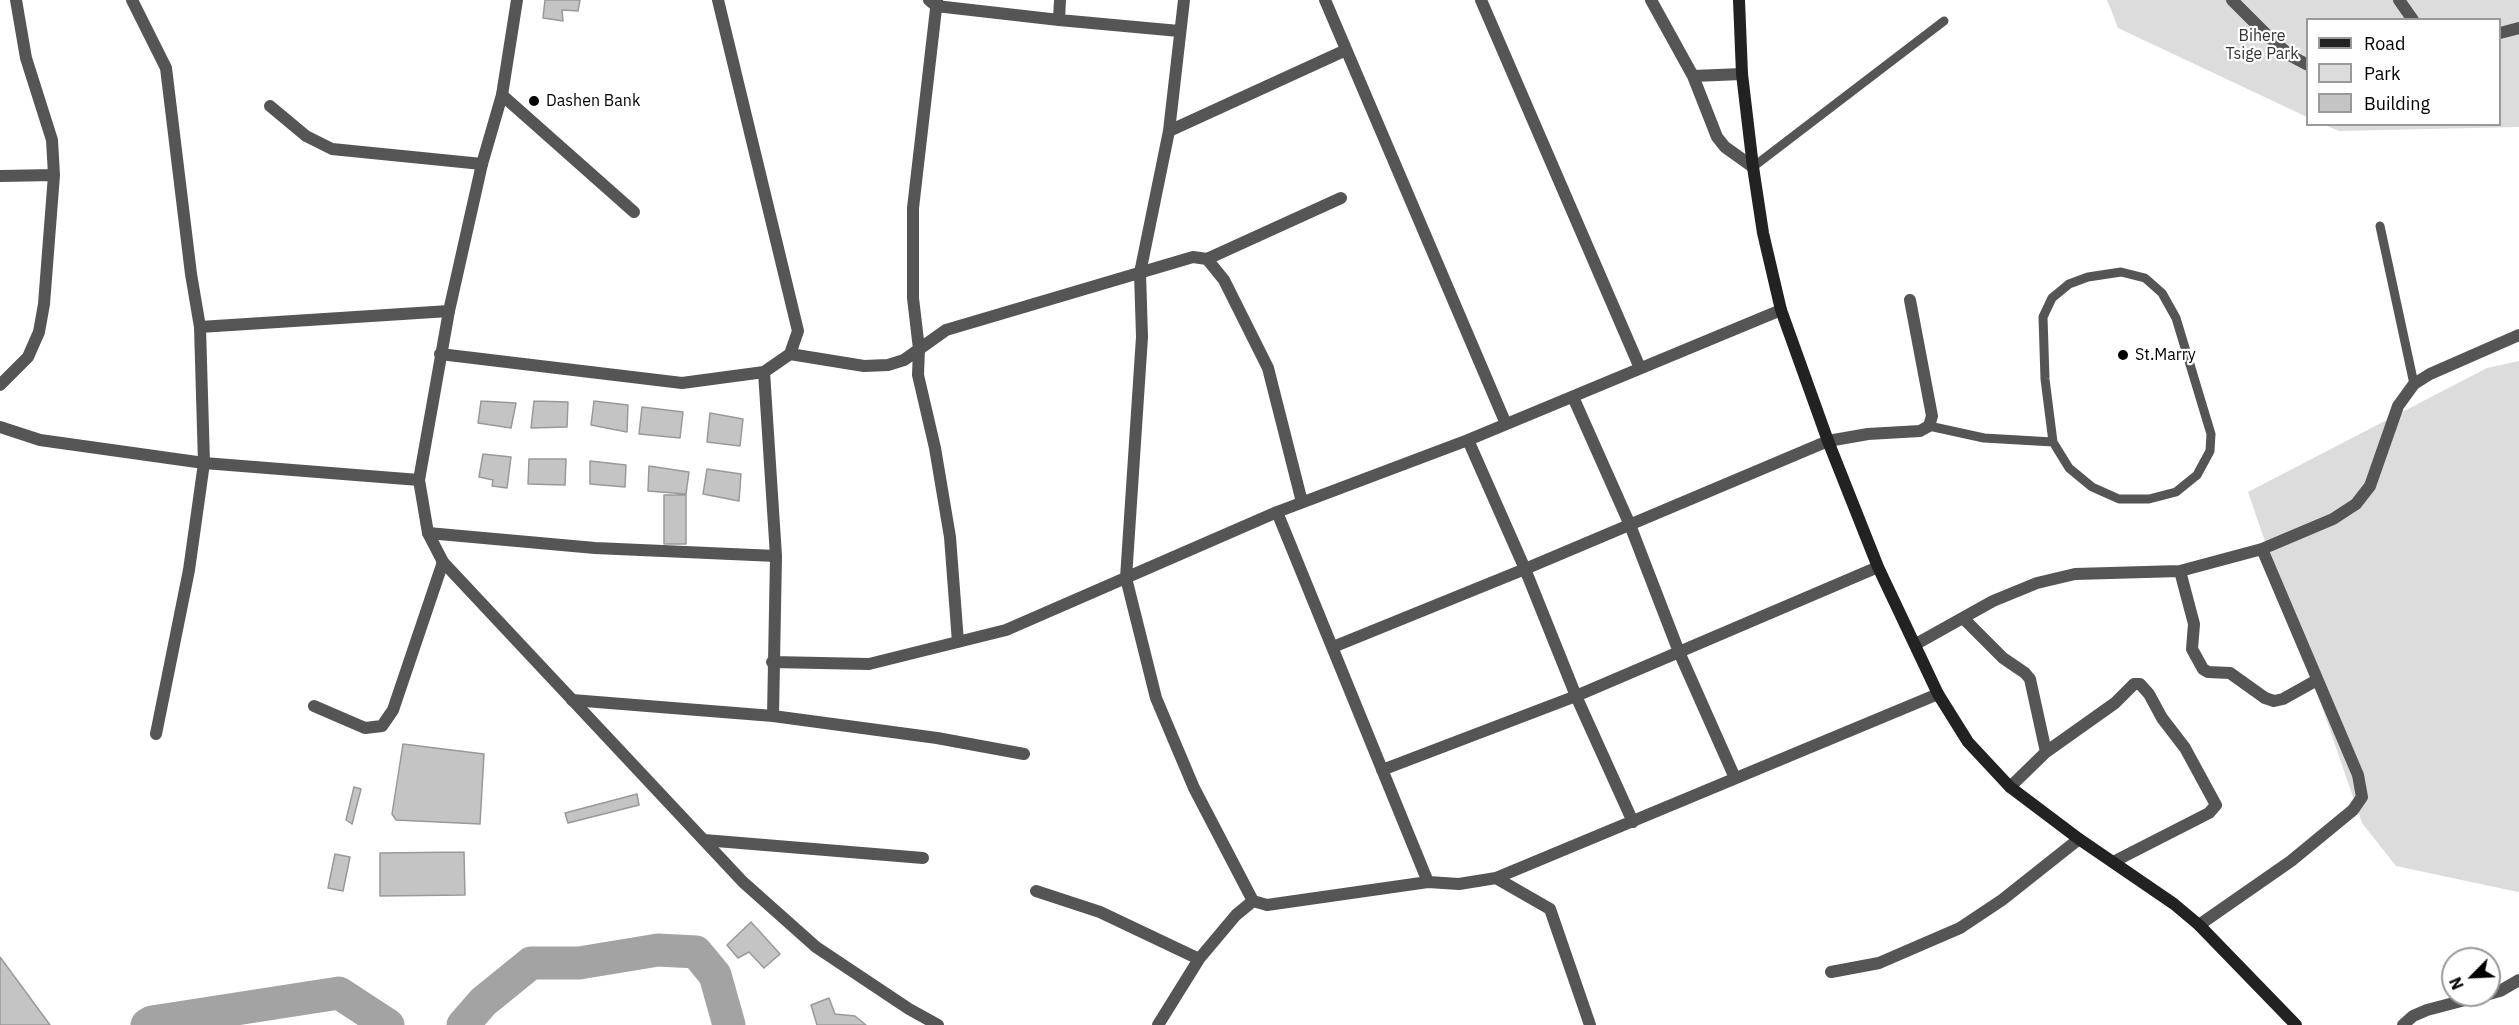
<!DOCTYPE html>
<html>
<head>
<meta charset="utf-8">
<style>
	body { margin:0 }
	#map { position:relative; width:2519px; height:1025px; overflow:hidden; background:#fff; font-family:"IBM Plex Sans",sans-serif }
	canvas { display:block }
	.legend { position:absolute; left:2306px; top:18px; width:195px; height:108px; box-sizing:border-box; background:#fff; border:2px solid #999; margin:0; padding:8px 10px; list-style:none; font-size:18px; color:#000 }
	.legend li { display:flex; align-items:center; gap:12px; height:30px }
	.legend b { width:30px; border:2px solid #999 }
	.north { position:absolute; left:2441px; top:947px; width:60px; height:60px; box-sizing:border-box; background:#fff; border:2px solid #999; border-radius:50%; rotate:246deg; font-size:16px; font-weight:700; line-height:24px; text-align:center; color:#000 }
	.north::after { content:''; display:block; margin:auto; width:21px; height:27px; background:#000; clip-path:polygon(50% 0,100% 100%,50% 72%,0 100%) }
</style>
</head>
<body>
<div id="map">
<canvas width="2519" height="1025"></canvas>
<ul class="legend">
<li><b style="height:8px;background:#222"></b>Road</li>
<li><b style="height:16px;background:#dcdcdc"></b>Park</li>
<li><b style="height:16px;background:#c4c4c4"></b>Building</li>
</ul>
<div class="north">N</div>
</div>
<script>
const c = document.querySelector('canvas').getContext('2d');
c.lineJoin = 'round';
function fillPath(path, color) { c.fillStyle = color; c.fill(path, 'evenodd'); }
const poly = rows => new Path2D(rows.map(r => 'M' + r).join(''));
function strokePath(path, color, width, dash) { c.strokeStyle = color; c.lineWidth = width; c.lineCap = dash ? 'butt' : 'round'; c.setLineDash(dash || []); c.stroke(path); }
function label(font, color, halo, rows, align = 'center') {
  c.font = font + ' "IBM Plex Sans",sans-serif'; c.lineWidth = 4.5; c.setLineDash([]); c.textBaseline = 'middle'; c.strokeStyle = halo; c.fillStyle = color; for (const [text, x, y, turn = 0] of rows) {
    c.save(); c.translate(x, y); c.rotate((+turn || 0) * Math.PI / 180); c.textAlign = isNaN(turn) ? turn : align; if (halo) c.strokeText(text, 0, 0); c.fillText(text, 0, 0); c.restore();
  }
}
fillPath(poly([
	[2107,0,2519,0,2519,127,2339,131,2325,125,2500,124,2500,20,2308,20,2307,117,2118,28],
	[2519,361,2519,891,2518,892,2396,866,2362,823,2248,492,2487,368]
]), '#dcdcdc');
strokePath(poly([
	[147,1025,152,1022,339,993,388,1025],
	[463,1025,483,1002,531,963,579,963,658,950,696,952,715,975,729,1025]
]), '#a3a3a3', 33);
const building = poly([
	[545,0,580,0,578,11,562,10,563,21,543,18,545,0],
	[481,401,516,403,511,428,478,423,481,401],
	[534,401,568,402,567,427,531,428,534,401],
	[594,401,628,405,627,432,591,425,594,401],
	[642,407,683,412,680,438,639,434,642,407],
	[710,413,743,419,740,446,707,442,710,413],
	[483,454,511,457,507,488,492,486,493,480,479,477,483,454],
	[529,459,566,459,565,485,528,484,529,459],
	[590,461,626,465,625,487,590,484,590,461],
	[649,466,689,472,686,494,648,491,649,466],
	[707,469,741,474,739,501,703,494,707,469],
	[664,495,686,495,686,544,664,544,664,495],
	[403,744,484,754,480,824,396,820,392,814,403,744],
	[354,787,361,789,352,824,346,820,354,787],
	[637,794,639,805,568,823,565,813,637,794],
	[464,852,465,895,380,896,380,853,464,852],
	[335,854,350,857,343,891,328,888,335,854],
	[751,922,780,954,764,968,749,952,738,958,727,945,751,922],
	[0,957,50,1025,0,1025,0,957],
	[829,998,835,1014,855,1016,866,1025,817,1025,811,1005,829,998]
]);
fillPath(building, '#c4c4c4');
strokePath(building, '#999', 1.5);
strokePath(poly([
	[1753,167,1944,21],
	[2380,226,2414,384],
	[2121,272,2145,278,2162,293,2176,318,2211,434,2210,451,2197,475,2176,492,2149,499,2119,499,2092,487,2069,468,2053,442,2045,379,2043,317,2052,298,2069,284,2088,277,2121,272],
	[1929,426,1984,438,2053,442]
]), '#555', 9);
strokePath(poly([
	[132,0,166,68,191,274,200,327,204,463,189,570,156,734],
	[929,0,936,6,1059,20,1179,31],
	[937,0,913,208,913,298,919,349,918,375,935,448,950,537,958,642],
	[1325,0,1506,424],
	[1481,0,1640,368],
	[1651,0,1693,76,1742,74],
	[2232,0,2271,39,2291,56,2308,65],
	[2399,0,2413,20],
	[1059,20,1060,0],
	[2500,33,2519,28],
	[1693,76,1717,137,1725,147,1753,167],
	[502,95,634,212],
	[270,106,306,136,332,149,482,164],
	[1169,131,1346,50],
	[0,176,54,175],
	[1207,259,1224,280,1268,368,1302,502],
	[200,327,449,311],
	[440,354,682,383,764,372,790,354,798,331,718,0],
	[790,354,864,366,888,365,904,360,946,330,1193,257,1207,259,1341,198],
	[764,372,776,556,773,716],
	[0,385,28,357,39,332,44,304,54,175,52,140,26,58,16,0],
	[1573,397,1630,525,1679,652,1735,778],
	[0,427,40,440,204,463,419,480],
	[1468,440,1525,569,1576,696,1633,822],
	[1277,512,1428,882],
	[428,533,595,548,776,556],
	[2180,571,2194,624,2192,649,2203,669,2208,672,2230,673,2265,698,2274,701,2283,699,2317,680],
	[1963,618,2003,658,2025,673,2030,679,2046,752],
	[1916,644,1993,601,2037,583,2075,574,2180,571,2262,549,2333,519,2356,504,2370,486,2398,406,2414,384,2430,374,2519,335],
	[1333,647,1525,569,1828,441,1868,434,1920,431,1929,426,1932,416,1910,300],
	[772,662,869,664,1006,630,1277,512,1468,440,1781,310],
	[572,700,773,716,937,738,1024,754],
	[314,706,365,728,382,726,393,710,443,562],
	[1382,770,1576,696,1878,567],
	[2010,787,2046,752,2115,703,2134,684,2140,684,2149,694,2162,718,2185,748,2216,805,2209,813,2113,862],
	[704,840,923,858],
	[1496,878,1550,909,1590,1025],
	[1036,891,1100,912,1199,959],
	[1253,901,1267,905,1428,882,1459,884,1496,878,1938,694],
	[2199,925,2291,861,2353,810,2362,797,2358,775,2262,549],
	[1831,972,1879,963,1960,928,2002,900,2079,839],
	[2489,994,2500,991,2519,980],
	[1158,1025,1199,959,1236,915,1253,901,1194,788,1156,698,1126,578,1142,337,1140,273,1169,131,1184,0],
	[2403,1025,2413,1016,2427,1010,2484,995]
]), '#555', 12);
strokePath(poly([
	[517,0,502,95,482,164,449,311,419,480,428,533,443,562,743,882,816,947,909,1009,938,1025]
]), '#555', 12);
strokePath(poly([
	[1739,0,1742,74,1753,167,1763,233,1781,310,1828,441,1878,567,1938,694,1968,742,2010,787,2079,839,2174,904,2199,925,2296,1025]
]), '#222', 12);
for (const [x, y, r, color] of [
	[534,101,6,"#000"],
	[2123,355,6,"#000"]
]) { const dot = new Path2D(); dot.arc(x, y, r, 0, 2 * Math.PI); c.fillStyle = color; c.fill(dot); strokePath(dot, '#fff', 2); }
label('16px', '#333', '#fff', [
	["Bihere",2262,36],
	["Tsige Park",2262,54]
]);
label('16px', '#000', '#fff', [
	["Dashen Bank",546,101],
	["St.Marry",2135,355]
], 'left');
</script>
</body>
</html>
